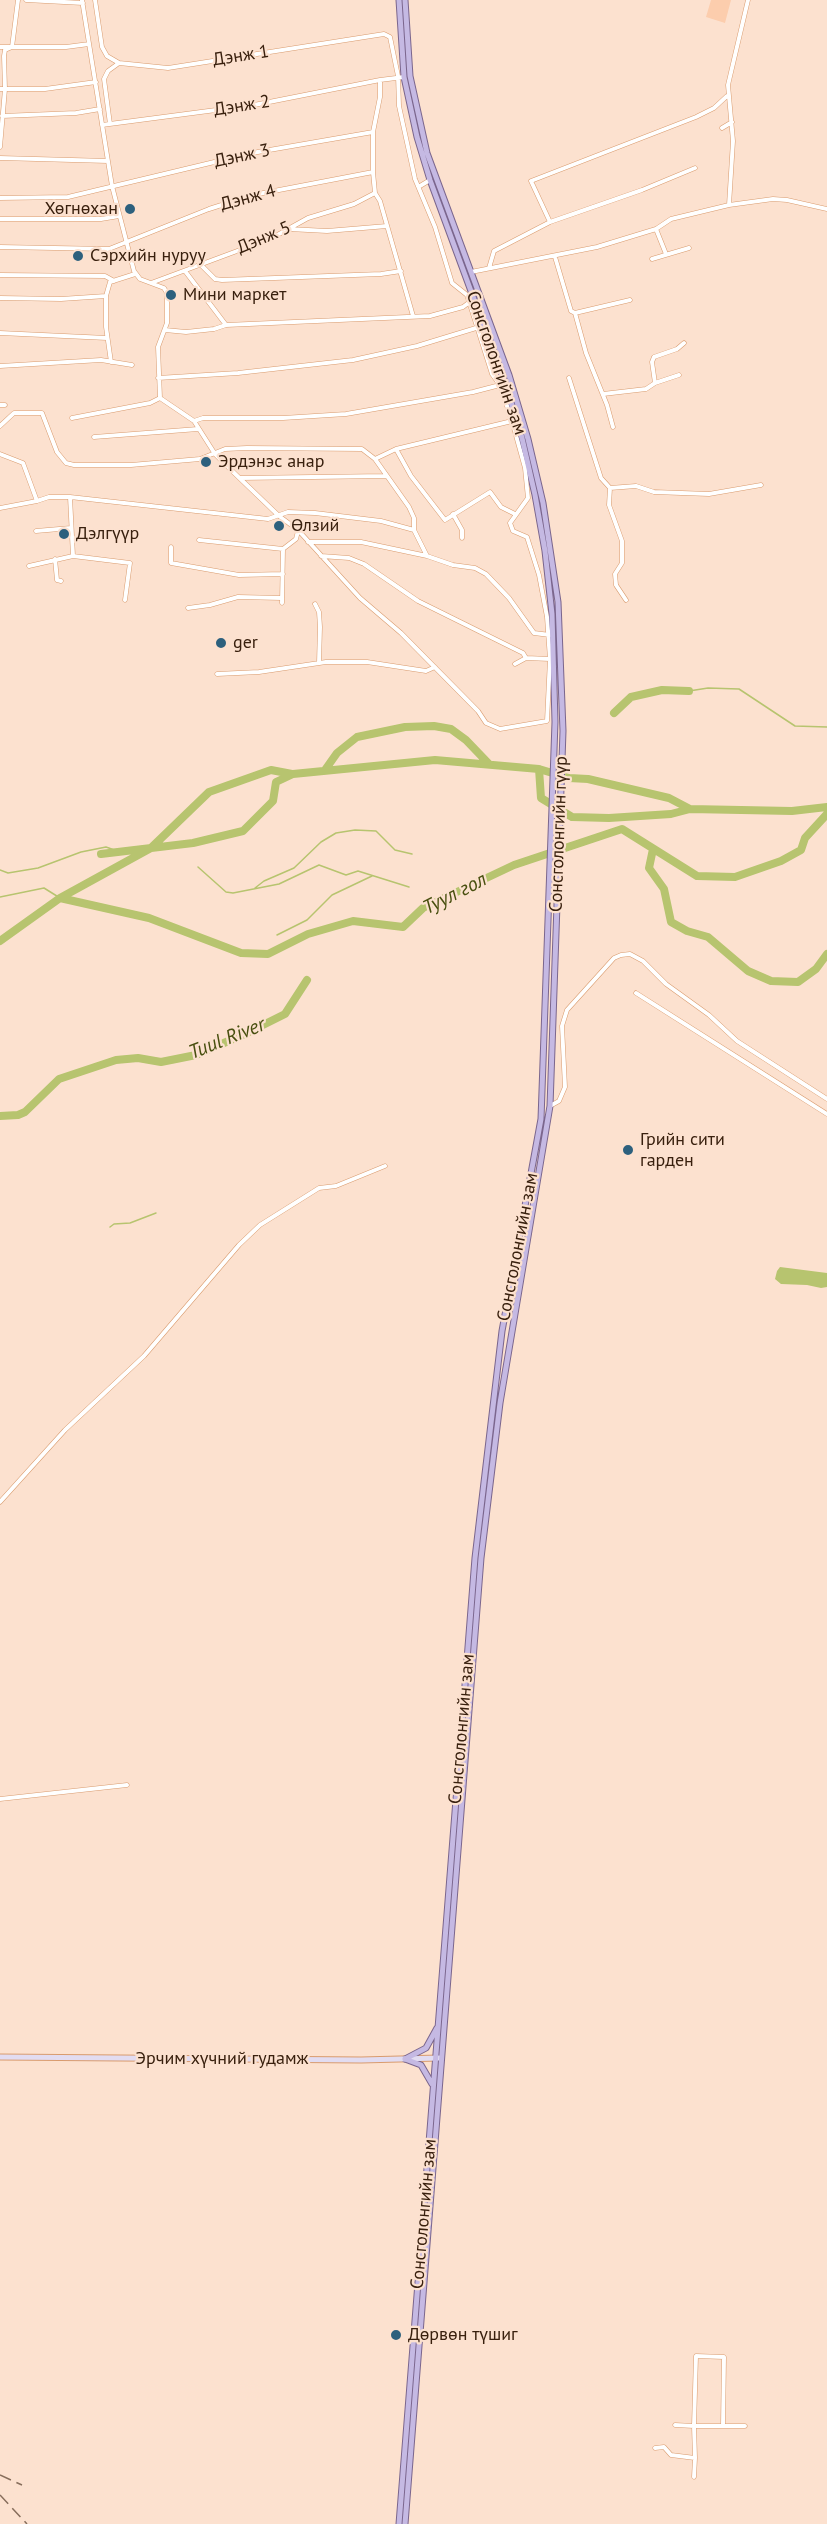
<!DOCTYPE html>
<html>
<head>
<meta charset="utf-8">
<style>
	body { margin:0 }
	canvas { display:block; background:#fce1cf }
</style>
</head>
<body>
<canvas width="827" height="2524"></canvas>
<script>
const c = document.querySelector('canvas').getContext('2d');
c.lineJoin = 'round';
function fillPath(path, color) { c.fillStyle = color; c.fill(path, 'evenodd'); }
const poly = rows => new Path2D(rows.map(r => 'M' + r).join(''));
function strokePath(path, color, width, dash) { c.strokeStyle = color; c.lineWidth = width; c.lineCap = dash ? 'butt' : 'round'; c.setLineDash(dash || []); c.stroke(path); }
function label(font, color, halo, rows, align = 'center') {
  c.font = font + ' "PT Sans",sans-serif'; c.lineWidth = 4.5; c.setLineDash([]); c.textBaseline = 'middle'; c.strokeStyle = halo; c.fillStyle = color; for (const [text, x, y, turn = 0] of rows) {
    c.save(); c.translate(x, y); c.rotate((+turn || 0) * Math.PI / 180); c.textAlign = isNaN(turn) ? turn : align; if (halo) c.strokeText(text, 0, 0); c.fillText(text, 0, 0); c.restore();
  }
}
fillPath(poly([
	[711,0,731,0,725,23,706,17]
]), '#fccdad');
fillPath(poly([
	[780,1267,827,1273,827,1287,821,1288,807,1285,781,1284,775,1279,777,1271]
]), '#b7c46f');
strokePath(poly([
	[689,691,708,688,739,689,795,726,827,727],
	[198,867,226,892,233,893,279,884,319,865,346,875,358,871,409,887],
	[0,870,8,873,38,868,81,852,106,847,120,852],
	[255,888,264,881,294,868,321,842,336,833,355,830,376,831,395,850,412,854],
	[0,897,44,888,60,898],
	[277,935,307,920,332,895,372,876],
	[110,1227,114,1224,130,1223,156,1213]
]), '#b7c46f', 1.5);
strokePath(poly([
	[614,713,631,697,662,690,689,691],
	[539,769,541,798,572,817,609,818,671,814,690,809,792,811,827,807],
	[325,770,337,753,357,737,405,727,434,726,451,729,466,740,489,764],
	[653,849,649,868,664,889,671,922,687,931,708,937,748,971,771,981,798,982,816,969,827,954],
	[101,854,193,843,243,831,273,801,276,782,293,774,435,760,539,769,569,778,588,779,669,798,690,809],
	[60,898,151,848,209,792,271,770,292,774],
	[0,941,60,898,149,918,241,953,268,954,308,934,353,921,403,927,423,908,514,865,622,829,697,876,735,877,781,861,801,850,805,838,827,814],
	[0,1116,18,1115,25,1112,59,1079,116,1060,138,1058,161,1062,196,1055,247,1033,285,1014,307,980]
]), '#b7c46f', 8);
const minor = poly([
	[26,0,83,3],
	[82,0,112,186,134,271,140,279,164,288,167,293,167,323,158,347,160,398,194,421,215,454,228,467,279,516,298,530,360,598,401,633,478,711,486,723,500,729,547,721,550,659,547,617,539,575,527,537,513,531,510,523,528,498,525,468,512,421,500,385,492,374,467,295,452,283,435,227,415,179,399,106,398,76,390,37,384,34,168,68,119,63,108,71,104,79,110,124],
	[95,0,102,47,107,56,119,63],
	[0,47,66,47,89,44],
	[404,77,380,80,380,97,373,132,373,172,375,193,380,201,413,316],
	[0,89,45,89,96,82],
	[2,116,76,113,100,109],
	[102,125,254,105,380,80],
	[722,128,732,122],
	[0,147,5,89,4,56,5,50,12,47,18,0],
	[0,158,108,161],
	[420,186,430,180],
	[0,198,68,197,252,153,373,132],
	[729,205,733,141,728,85,748,0],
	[0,219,101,219,119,216],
	[550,222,531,181,696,117,714,108,727,96],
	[289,229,327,231,387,226],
	[656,229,666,254],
	[0,247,109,249,209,209,253,195,373,172],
	[555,257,571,311,575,313,586,353,607,405,613,427],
	[652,259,689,248],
	[200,264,215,279,222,280,381,274,401,271],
	[489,268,494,251,550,222,642,190,695,168],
	[185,271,226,325],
	[471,272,597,247,656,229,671,219,729,205,773,199,787,200,827,209],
	[0,275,105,276,114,281],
	[151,283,272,238,308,218,354,204,375,193],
	[0,298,61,299,106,296],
	[575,313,630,300],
	[165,330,186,332,214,329,226,325,430,316,463,307,471,301],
	[0,333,107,338],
	[111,362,106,327,106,296,110,282,135,274],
	[0,366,101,360,132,365],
	[158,378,238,373,353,360,417,346,476,328],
	[569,378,601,478,610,488,609,505,622,541,622,563,615,574,616,585,626,600],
	[655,383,679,375],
	[603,394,646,389,655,383,652,362,654,357,677,349,684,343],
	[0,405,5,405],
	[72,418,150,403,160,398],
	[194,421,203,418,283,418,346,414,473,392,500,385],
	[0,426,14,413,42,413,57,452,66,463,74,465,131,465,200,459,225,449,247,448,362,449,375,459,409,507,414,518,414,530,427,556],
	[94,437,198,429],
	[396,449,411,476,445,520,490,492,501,507,515,514],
	[0,454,23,463,37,501,49,497,70,497,268,519,288,512,315,513,381,521,414,530],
	[375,459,396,449,512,421],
	[240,478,386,476],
	[610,488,636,486,654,492,709,494,761,485],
	[70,497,73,556,130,563,125,600],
	[0,508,37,501],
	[453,514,462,530,462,538],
	[36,531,71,528],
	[199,540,283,549],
	[308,542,361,542,427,556,453,565,475,568,486,574,509,598,534,633,550,635],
	[171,547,171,563,239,575,283,574],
	[321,556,349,558,364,564,418,601,523,653,526,658,550,659],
	[55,559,57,580,61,581],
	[29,566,73,556],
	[282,603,283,549,296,539,298,531],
	[315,604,319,612,320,627,319,663],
	[188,608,210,605,238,597,282,598],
	[515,664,526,658],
	[217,674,259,672,326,662,367,662,426,671,435,667],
	[636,993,827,1114],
	[550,1106,559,1101,565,1087,562,1026,567,1010,614,958,621,955,630,954,643,961,666,984,709,1015,737,1041,827,1099],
	[0,1502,65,1430,144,1356,239,1245,260,1225,319,1188,336,1186,385,1166],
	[0,1799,127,1785],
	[675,2425,694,2426,723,2426,724,2357,696,2356,694,2426,695,2458],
	[723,2426,745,2426],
	[655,2448,664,2447,671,2455,695,2458,694,2477]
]);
const secondary = poly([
	[0,2057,361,2060,439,2058]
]);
const primary = poly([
	[399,0,404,77,417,137,430,180,506,386,522,438,535,495,545,551,552,614,555,722,541,1119,502,1331,475,1558,399,2524],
	[405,0,410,76,427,153,509,375,528,439,543,503,558,602,563,731,550,1106,500,1403,481,1558,405,2524],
	[405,2059,426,2048,437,2028],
	[405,2059,421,2065,432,2084]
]);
strokePath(minor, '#d99b6e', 5);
strokePath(secondary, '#d99b6e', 7);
strokePath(primary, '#7b668d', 7);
strokePath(minor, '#fff', 4);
strokePath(secondary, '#e2dcf1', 5);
strokePath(primary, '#c5b9e3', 5);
strokePath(poly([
	[0,2475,22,2485],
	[0,2495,27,2524]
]), '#876e5c', 1.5, [12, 6]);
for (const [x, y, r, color] of [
	[130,209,6,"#2d607d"],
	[78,256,6,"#2d607d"],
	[171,295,6,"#2d607d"],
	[206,462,6,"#2d607d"],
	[279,526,6,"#2d607d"],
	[64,534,6,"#2d607d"],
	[221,643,6,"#2d607d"],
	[628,1150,6,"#2d607d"],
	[396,2335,6,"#2d607d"]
]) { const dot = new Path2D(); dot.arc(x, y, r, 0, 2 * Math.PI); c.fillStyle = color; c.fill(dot); strokePath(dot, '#fce1cf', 2); }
label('18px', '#39200e', '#fce1cf', [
	["Дэнж 1",241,56,-9],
	["Дэнж 2",242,106,-9],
	["Дэнж 3",242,156,-12],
	["Дэнж 4",248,198,-15],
	["Дэнж 5",264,238,-23],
	["Сонсголонгийн зам",496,363,71],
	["Сонсголонгийн гүүр",559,834,-88],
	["Сонсголонгийн зам",518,1247,-79],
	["Сонсголонгийн зам",462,1729,-85],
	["Эрчим хүчний гудамж",222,2059],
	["Сонсголонгийн зам",424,2214,-85]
]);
label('18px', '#39200e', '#fce1cf', [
	["Хөгнөхан",118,209,"right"],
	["Сэрхийн нуруу",90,256],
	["Мини маркет",183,295],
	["Эрдэнэс анар",218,462],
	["Өлзий",291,526],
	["Дэлгүүр",76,534],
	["ger",233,643],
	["Грийн сити",640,1140],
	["гарден",640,1161],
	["Дөрвөн түшиг",408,2335]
], 'left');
label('italic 20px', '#484f0f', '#fce1cf', [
	["Туул гол",455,894,-27],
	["Tuul River",227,1039,-22]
]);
</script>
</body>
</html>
